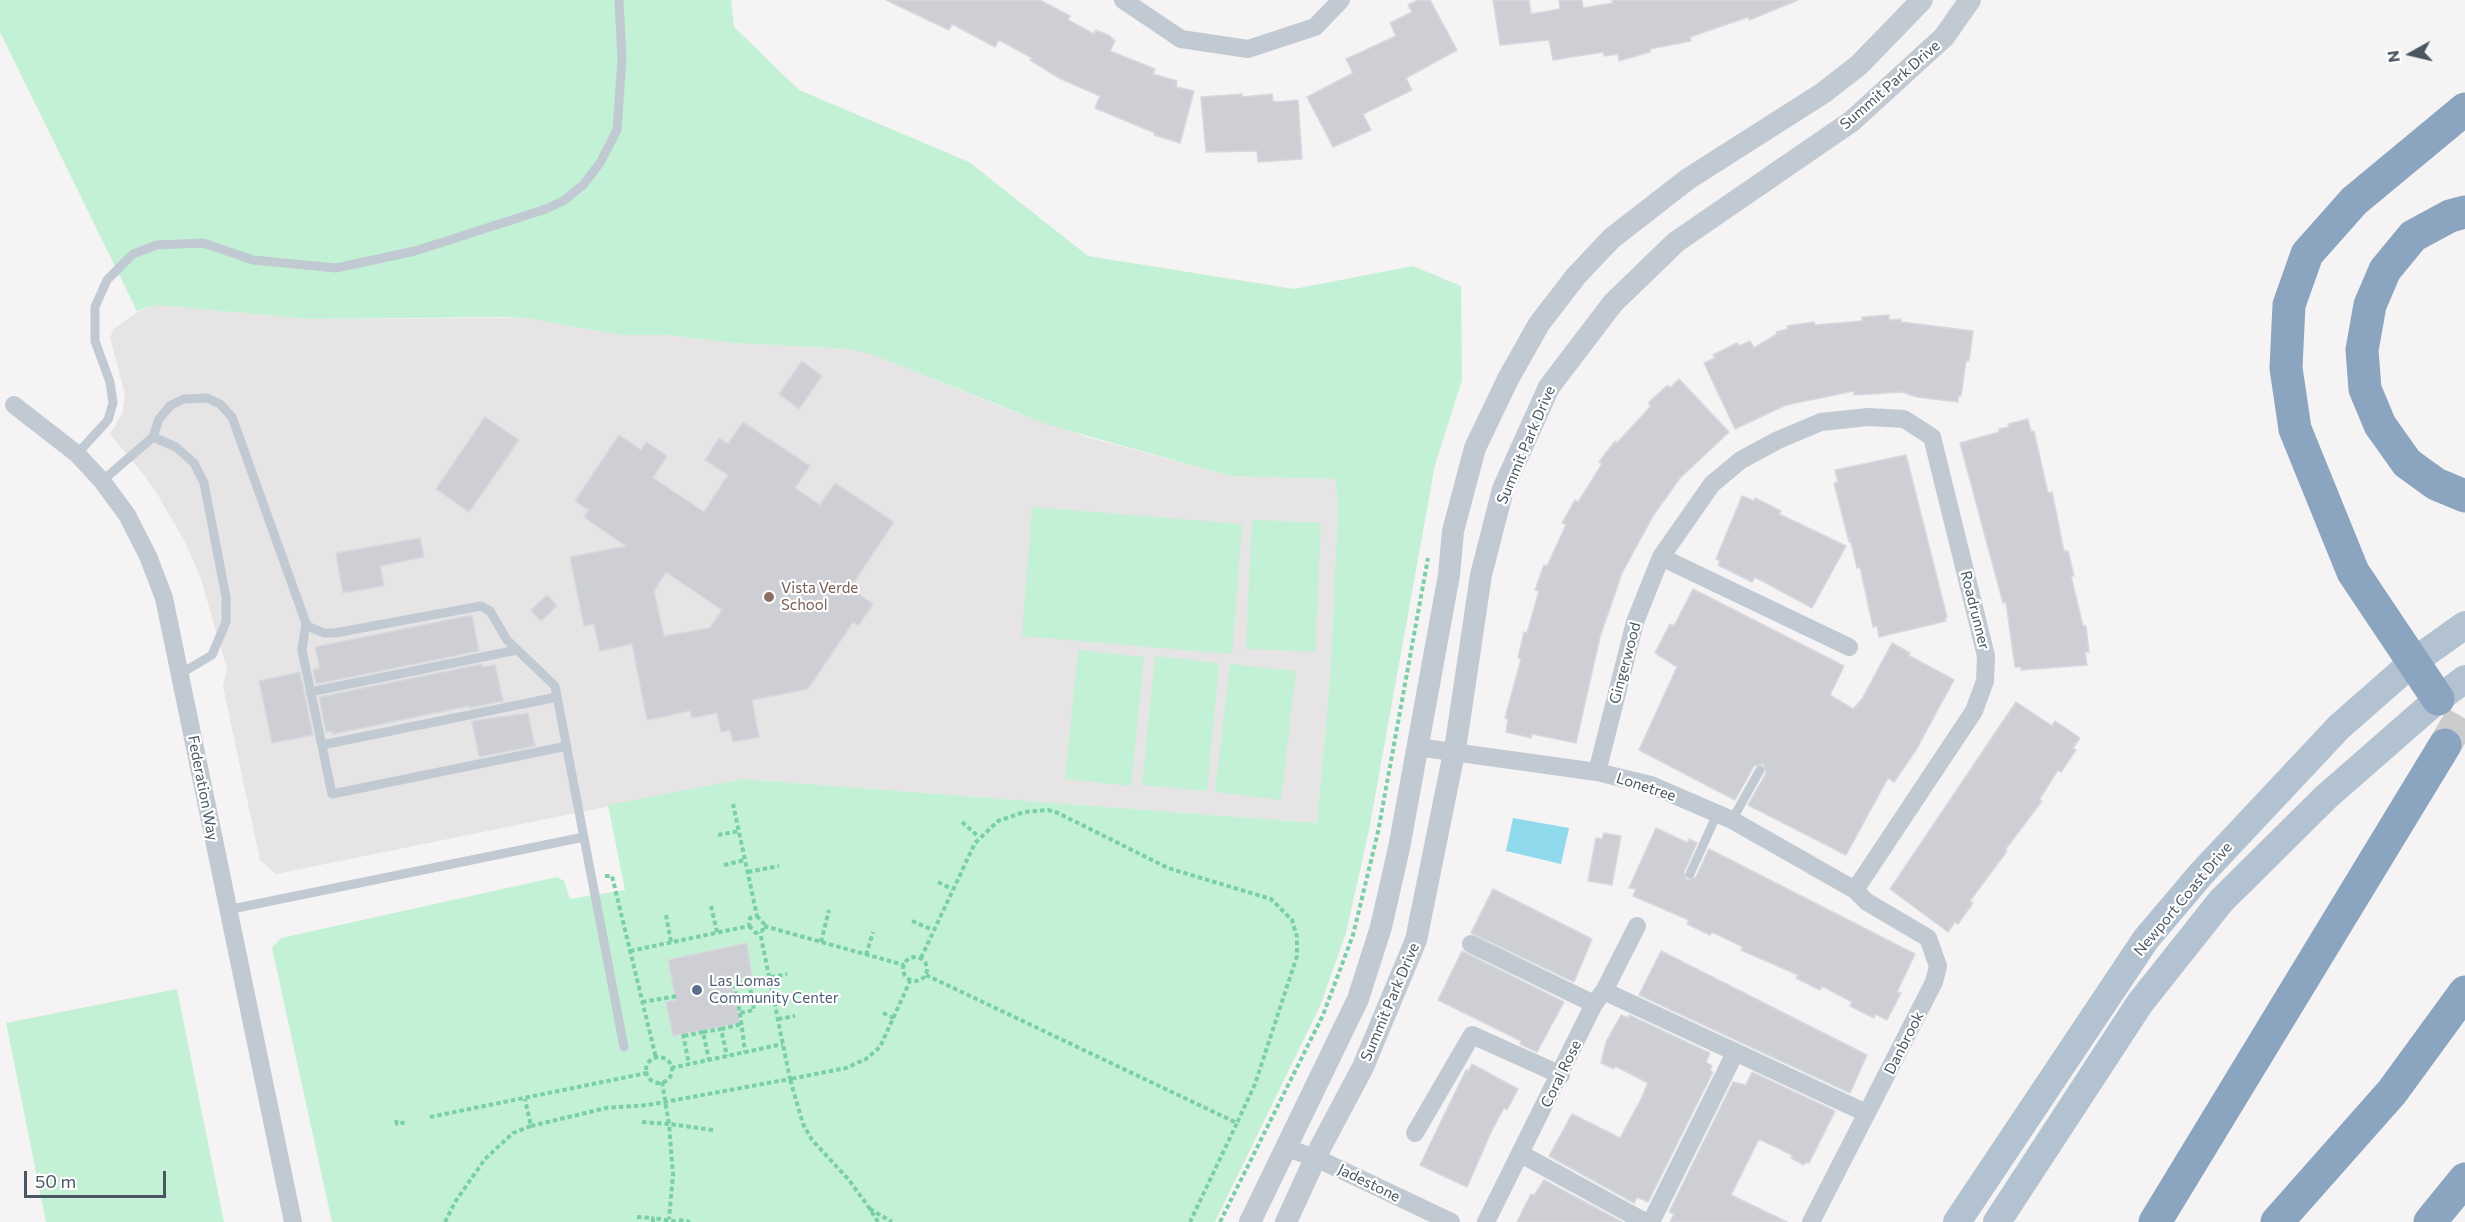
<!DOCTYPE html>
<html>
<head>
<meta charset="utf-8">
<style>
	body { margin:0 }
	#map { position:relative; width:2465px; height:1222px; overflow:hidden; background:#f5f3f3; font-family:Commissioner,sans-serif }
	canvas { display:block }
	.north { position:absolute; left:2381px; top:24px; width:60px; height:60px; -webkit-text-stroke:4px #fff; paint-order:stroke; rotate:262deg; font-size:16px; font-weight:700; line-height:24px; text-align:center; color:#4a5661 }
	.north::after { content:''; display:block; margin:auto; width:21px; height:27px; background:#4a5661; clip-path:polygon(50% 0,100% 100%,50% 72%,0 100%) }
	.scale { position:absolute; left:24px; top:1171px; width:142px; height:27px; box-sizing:border-box; border:3px solid #4a5661; border-top:0; padding-left:8px; font-size:18px; line-height:21px; white-space:nowrap; color:#4a5661; -webkit-text-stroke:4px #fff; paint-order:stroke }
</style>
</head>
<body>
<div id="map">
<canvas width="2465" height="1222"></canvas>
<div class="north">N</div>
<div class="scale">50 m</div>
</div>
<script>
const c = document.querySelector('canvas').getContext('2d');
c.lineJoin = 'round';
function fillPath(path, color) { c.fillStyle = color; c.fill(path, 'evenodd'); }
const poly = rows => new Path2D(rows.map(r => 'M' + r).join(''));
function strokePath(path, color, width, dash) { c.strokeStyle = color; c.lineWidth = width; c.lineCap = dash ? 'butt' : 'round'; c.setLineDash(dash || []); c.stroke(path); }
function label(font, color, halo, rows, align = 'center') {
  c.font = font + ' Commissioner,sans-serif'; c.lineWidth = 4.5; c.setLineDash([]); c.textBaseline = 'middle'; c.strokeStyle = halo; c.fillStyle = color; for (const [text, x, y, turn = 0] of rows) {
    c.save(); c.translate(x, y); c.rotate((+turn || 0) * Math.PI / 180); c.textAlign = isNaN(turn) ? turn : align; if (halo) c.strokeText(text, 0, 0); c.fillText(text, 0, 0); c.restore();
  }
}
fillPath(poly([
	[156,305,309,319,526,318,621,335,668,335,733,343,850,349,873,355,1012,411,1087,437,1230,476,1335,479,1338,507,1330,679,1317,823,743,779,276,874,260,860,223,686,227,669,200,576,185,542,159,497,145,476,110,434,122,414,125,395,110,337,114,329,137,312]
]), '#e6e4e5');
fillPath(poly([
	[0,0,731,0,734,27,799,90,969,162,1088,256,1294,289,1413,266,1461,286,1462,380,1435,465,1369,830,1346,933,1320,1006,1215,1222,332,1222,272,948,281,938,557,877,564,881,570,899,625,890,608,805,743,779,1317,823,1330,679,1338,507,1335,479,1230,476,1049,425,873,355,850,349,733,343,668,335,621,335,526,318,502,317,309,319,156,305,137,311,0,32],
	[1032,507,1242,524,1232,654,1022,636],
	[1252,520,1321,523,1315,652,1246,649],
	[1078,650,1144,657,1131,786,1065,779],
	[1155,656,1219,663,1207,791,1142,785],
	[1230,664,1296,671,1281,800,1215,792],
	[177,989,224,1222,46,1222,6,1023]
]), '#c3f1d5');
fillPath(poly([
	[1513,818,1569,828,1561,864,1506,851]
]), '#90daee');
const building = poly([
	[886,0,1040,0,1070,16,1068,20,1094,34,1096,30,1110,36,1115,41,1110,51,1155,69,1153,74,1177,81,1176,87,1194,91,1180,143,1154,135,1155,133,1095,108,1100,96,1059,78,1030,60,1032,58,999,40,995,47,952,24,949,30,886,0],
	[1418,0,1430,0,1457,50,1406,78,1412,90,1363,114,1371,130,1333,147,1307,97,1353,73,1346,59,1396,36,1390,23,1412,12,1408,5,1418,0],
	[1493,0,1529,0,1531,14,1560,9,1559,0,1582,0,1583,8,1613,3,1612,0,1798,0,1749,20,1748,17,1690,37,1691,41,1650,49,1650,52,1619,61,1618,54,1604,56,1603,52,1553,60,1549,40,1500,45,1493,0],
	[1242,94,1242,97,1272,94,1273,101,1277,102,1298,100,1302,159,1258,162,1257,151,1206,152,1201,97,1242,94],
	[1889,315,1889,320,1901,319,1901,322,1973,331,1969,361,1966,361,1961,396,1958,396,1958,402,1917,397,1902,392,1854,395,1854,391,1786,405,1735,429,1704,363,1715,358,1713,355,1737,343,1739,346,1750,341,1754,348,1777,334,1776,332,1788,329,1787,326,1814,322,1815,325,1862,321,1862,317,1889,315],
	[802,361,822,376,799,409,779,394,802,361],
	[1679,379,1729,432,1680,478,1653,516,1622,573,1600,637,1576,743,1532,734,1531,738,1506,732,1508,719,1505,718,1521,659,1518,658,1524,632,1527,633,1539,591,1535,590,1544,565,1547,566,1566,525,1562,523,1575,500,1578,502,1602,464,1599,462,1615,441,1617,443,1651,406,1648,403,1668,385,1670,388,1679,379],
	[485,417,519,440,469,512,436,489,485,417],
	[2028,419,2031,432,2034,431,2048,493,2052,492,2064,551,2068,551,2074,576,2071,576,2083,626,2086,626,2089,652,2085,652,2087,665,2021,670,2021,667,2015,667,2006,602,2003,603,1960,443,1999,432,1999,429,2009,427,2008,424,2028,419],
	[743,422,810,466,795,488,820,505,835,483,894,522,850,588,873,604,858,626,853,622,808,689,752,700,759,737,733,742,730,730,721,732,717,713,692,718,690,711,647,720,632,644,600,651,594,624,584,626,570,557,626,546,584,517,589,510,575,501,619,435,641,450,646,442,667,456,653,478,704,512,728,475,705,460,719,438,728,444,743,422],
	[666,572,722,610,710,628,664,636,654,591,666,572],
	[1906,455,1947,617,1945,618,1946,621,1879,637,1877,626,1873,627,1860,567,1857,568,1850,538,1849,542,1834,483,1838,482,1835,470,1906,455],
	[1742,496,1754,501,1755,498,1781,511,1779,514,1846,546,1812,608,1755,577,1752,582,1718,565,1720,561,1716,559,1742,496],
	[420,538,424,557,380,566,384,586,343,593,336,553,420,538],
	[1693,589,1844,666,1830,695,1853,709,1862,699,1892,643,1910,653,1908,655,1954,680,1916,750,1894,782,1888,778,1846,855,1748,805,1766,773,1763,764,1754,766,1735,800,1639,750,1677,667,1655,653,1670,624,1674,626,1693,589],
	[547,595,557,606,541,621,531,610,547,595],
	[472,615,479,651,316,684,313,670,320,668,315,647,472,615],
	[482,664,483,667,495,665,503,701,469,708,469,706,333,734,332,731,326,732,319,697,482,664],
	[300,672,313,735,272,743,259,681,300,672],
	[2016,702,2052,726,2055,721,2080,738,2073,748,2076,750,2061,772,2058,770,2039,800,2042,801,2005,850,2007,851,1970,901,1973,903,1958,924,1955,922,1948,932,1890,889,2016,702],
	[528,713,535,746,479,757,472,721,528,713],
	[1656,828,1688,843,1689,839,1697,843,1684,872,1687,880,1696,877,1709,849,1915,954,1897,992,1901,993,1887,1020,1875,1014,1874,1018,1850,1006,1852,1002,1822,986,1820,990,1796,978,1798,975,1741,950,1743,947,1712,932,1710,935,1687,924,1689,920,1633,896,1636,889,1629,888,1656,828],
	[1604,833,1621,836,1612,885,1588,881,1596,838,1602,839,1604,833],
	[1493,889,1592,939,1574,982,1471,933,1493,889],
	[747,943,752,976,731,981,740,1023,673,1036,666,1002,676,1000,668,960,747,943],
	[1462,951,1564,1002,1537,1052,1520,1044,1521,1041,1438,1000,1462,951],
	[1661,951,1867,1055,1850,1093,1639,995,1661,951],
	[1621,1015,1628,1018,1629,1015,1710,1053,1706,1062,1712,1066,1710,1070,1713,1072,1648,1202,1637,1197,1634,1203,1549,1156,1572,1114,1620,1138,1641,1099,1648,1083,1615,1066,1614,1069,1601,1063,1606,1042,1621,1015],
	[1472,1064,1518,1089,1507,1110,1504,1108,1492,1130,1467,1187,1420,1165,1466,1070,1469,1071,1472,1064],
	[1752,1072,1835,1111,1809,1163,1805,1162,1804,1165,1791,1158,1792,1155,1759,1139,1731,1195,1787,1222,1670,1222,1674,1214,1669,1212,1733,1082,1746,1085,1752,1072],
	[1544,1180,1622,1222,1517,1222,1531,1194,1534,1195,1544,1180]
]);
fillPath(building, '#cdcfd5');
strokePath(building, '#d7d9de', 1.5);
strokePath(poly([
	[2445,745,2465,711]
]), '#caccce', 33, [33, 16]);
strokePath(poly([
	[962,822,979,837],
	[718,835,739,831],
	[724,865,745,860],
	[748,872,779,866],
	[605,876,612,876,656,1058],
	[938,882,952,889],
	[711,906,717,932],
	[666,915,671,942],
	[912,921,933,930],
	[749,926,756,933,763,930,764,924,757,916],
	[764,926,904,965],
	[821,942,829,910],
	[630,951,749,926,750,918,757,916,733,804],
	[866,955,873,932],
	'903 969a12 12 0 1 1 24 0a12 12 0 1 1-24 0Z',
	[921,958,975,843,998,821,1024,812,1048,810,1058,813,1168,868,1271,899,1292,920,1297,937,1297,956,1255,1084,1237,1123],
	[926,975,1237,1123,1190,1222],
	[734,984,740,1013,754,1010,749,981],
	[719,987,787,974],
	[642,1002,678,996],
	[740,1013,745,1052],
	[883,1013,894,1018],
	[778,1019,795,1016],
	[721,1029,742,1024],
	[703,1032,721,1029,727,1056],
	[683,1034,689,1064],
	[684,1036,703,1032,709,1060],
	'646 1070a13 13 0 1 1 26 0a13 13 0 1 1-26 0Z',
	[671,1068,783,1044],
	[662,1082,669,1124,713,1130],
	[430,1117,647,1073],
	[396,1120,397,1124,407,1122],
	[642,1122,669,1124,673,1175,669,1219],
	[531,1126,606,1108,648,1105,790,1079,760,932],
	[870,1209,849,1180,812,1140,803,1124,790,1079,846,1068,866,1059,880,1047,910,981],
	[637,1217,653,1218],
	[679,1220,690,1222],
	[445,1222,455,1202,485,1159,513,1133,531,1126,525,1099],
	[653,1222,653,1218,679,1222],
	[878,1222,870,1209,892,1222],
	[1220,1222,1323,1015,1353,935,1378,832,1428,558]
]), '#7ad0a6', 4, [4.5, 3]);
strokePath(poly([
	[153,437,176,447,194,463,204,483,226,597,226,622,212,655,180,674],
	[77,454,108,420,113,403,110,382,95,341,95,307,107,280,133,254,157,245,203,243,253,260,336,268,415,251,546,209,563,201,583,185,600,163,617,130,622,59,619,0],
	[102,481,153,437,159,419,171,405,184,399,207,398,220,404,232,417,306,623,302,650,332,794,567,746],
	[307,626,324,633,335,633,481,606,490,611,507,640,555,686,624,1047],
	[310,692,517,650],
	[322,745,557,697],
	[1732,820,1760,770],
	[1690,874,1717,814],
	[227,910,584,837]
]), '#c1cad2', 9);
strokePath(poly([
	[1123,0,1181,39,1248,49,1315,27,1341,0],
	[14,405,77,454,102,481,127,515,148,556,164,598,293,1222],
	[1661,557,1849,647],
	[1417,747,1597,772,1651,785,1732,820,1855,890,1867,902,1928,938,1938,966,1934,982,1811,1222],
	[1597,772,1635,622,1661,557,1712,484,1741,460,1778,440,1821,422,1868,417,1904,419,1932,437,1986,656,1985,681,1974,711,1855,890],
	[1471,944,1594,1004],
	[1604,991,1866,1113],
	[1415,1133,1472,1035,1561,1075],
	[1286,1148,1316,1158,1451,1222],
	[1521,1154,1645,1222],
	[1486,1222,1594,1004,1604,991,1637,926],
	[1651,1222,1735,1053]
]), '#c1cad2', 18);
strokePath(poly([
	[1250,1222,1358,999,1381,927,1399,848,1449,575,1453,531,1475,448,1508,379,1539,324,1576,276,1612,238,1688,179,1823,93,1859,65,1922,0],
	[1286,1222,1320,1148,1363,1067,1416,940,1456,743,1481,575,1503,489,1549,387,1613,303,1676,242,1852,121,1944,37,1970,0]
]), '#c1cad2', 22);
strokePath(poly([
	[1957,1222,2146,939,2201,874,2339,727,2413,662,2465,625],
	[1997,1222,2140,1003,2221,901,2326,797,2438,699,2465,679]
]), '#b3c2d1', 28);
strokePath(poly([
	[2465,212,2450,216,2413,236,2385,270,2370,305,2362,350,2365,389,2380,425,2407,463,2436,484,2465,496],
	[2438,699,2353,572,2295,429,2286,368,2289,305,2307,254,2354,201,2465,109],
	[2155,1222,2445,745],
	[2277,1222,2392,1092,2465,992],
	[2430,1222,2465,1179]
]), '#8ba5c1', 33);
for (const [x, y, r, color] of [
	[769,597,6,"#8d6e63"],
	[697,990,6,"#5c6f8a"]
]) { const dot = new Path2D(); dot.arc(x, y, r, 0, 2 * Math.PI); c.fillStyle = color; c.fill(dot); strokePath(dot, '#fff', 2); }
label('15px', '#4a5661', '#fff', [
	["Summit Park Drive",1890,85,-41],
	["Summit Park Drive",1526,445,-67],
	["Roadrunner",1975,610,76],
	["Gingerwood",1625,663,-75],
	["Lonetree",1646,787,18],
	["Federation Way",203,788,79],
	["Newport Coast Drive",2183,899,-50],
	["Summit Park Drive",1390,1002,-67],
	["Danbrook",1904,1043,-63],
	["Coral Rose",1561,1074,-64],
	["Jadestone",1369,1183,26]
]);
label('15px', '#785e54', '#fff', [
	["Vista Verde",781,588],
	["School",781,605]
], 'left');
label('15px', '#4e5e75', '#fff', [
	["Las Lomas",709,981],
	["Community Center",709,998]
], 'left');
</script>
</body>
</html>
